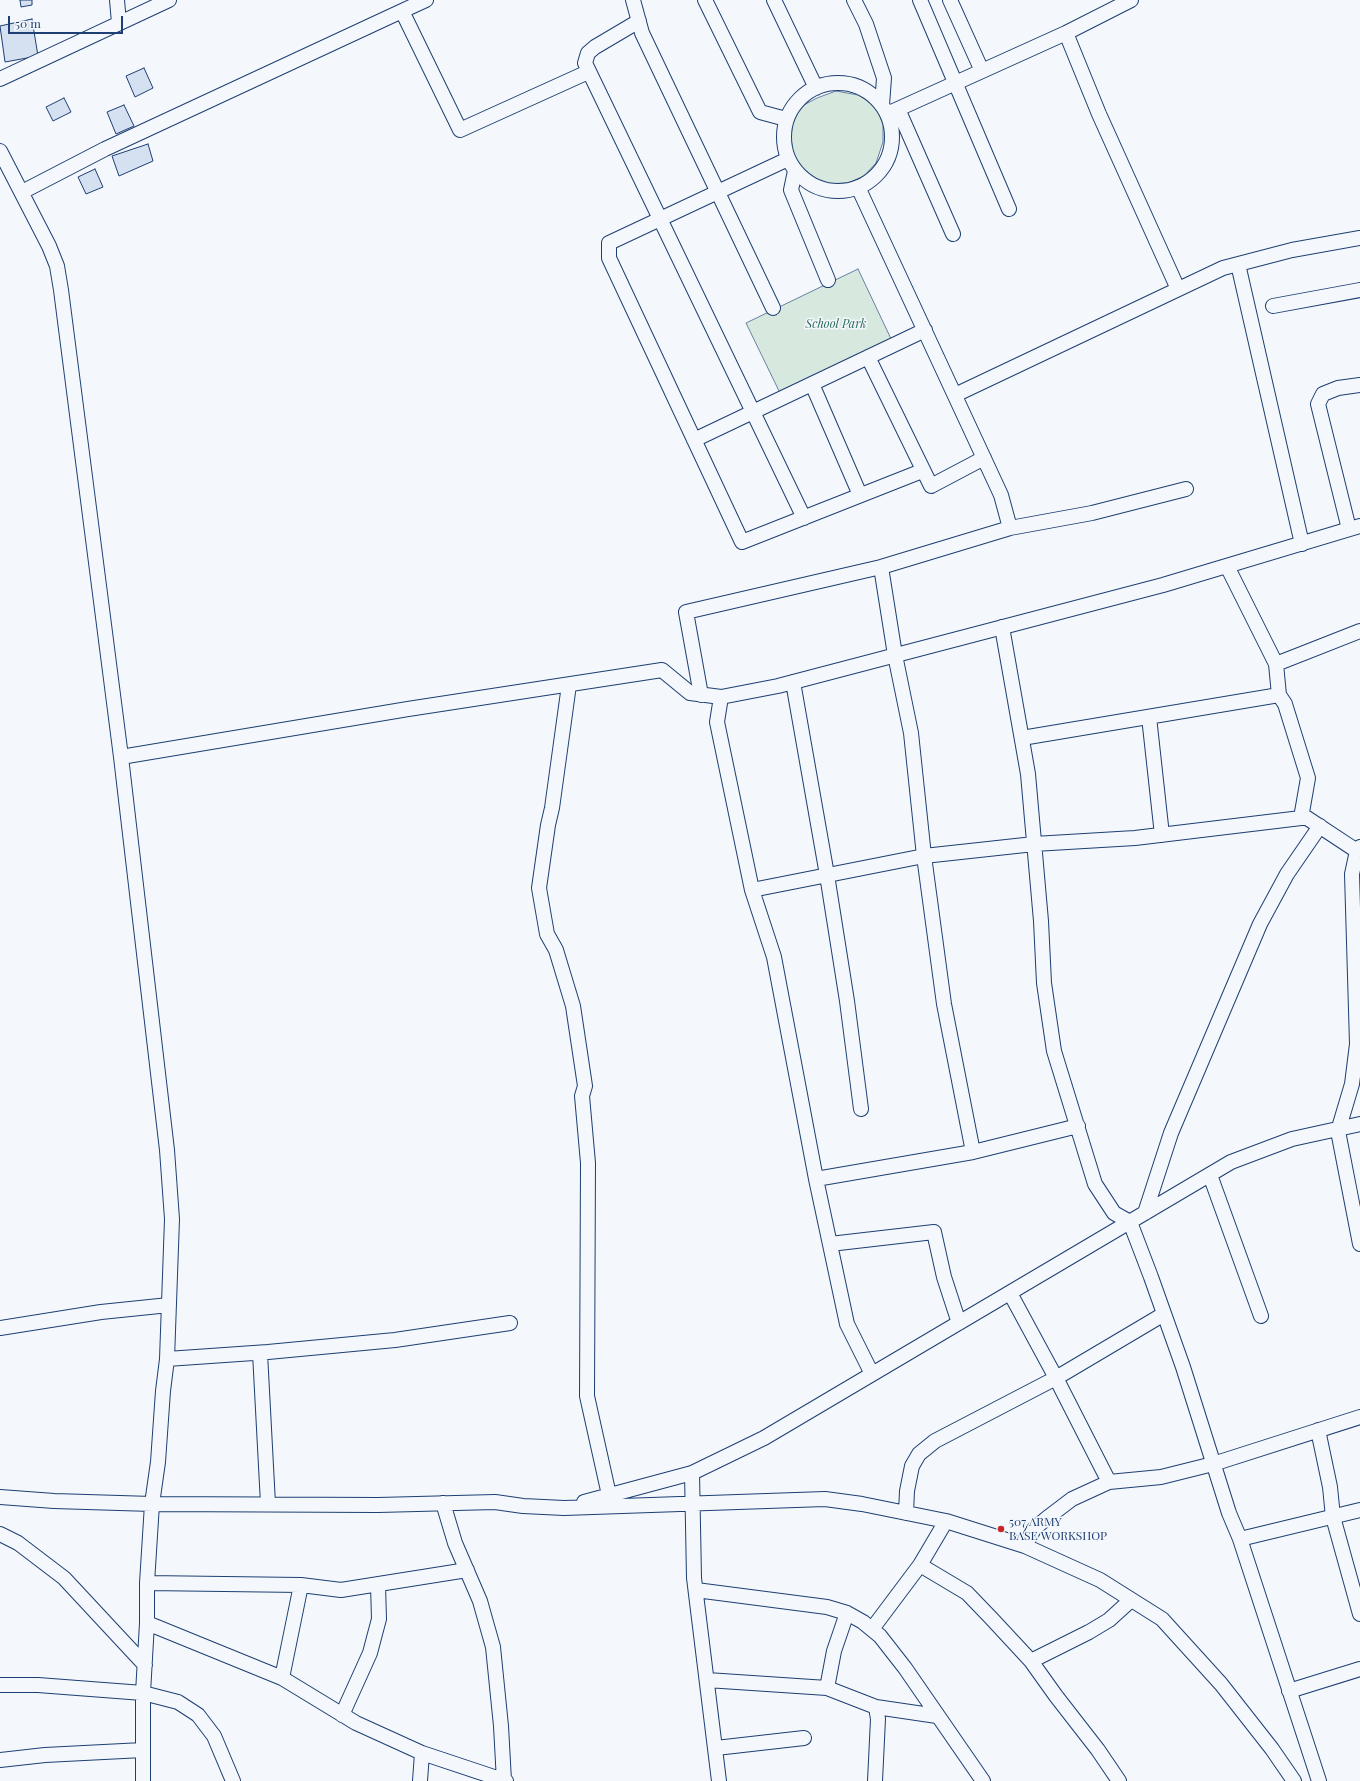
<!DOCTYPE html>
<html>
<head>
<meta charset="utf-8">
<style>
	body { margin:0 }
	#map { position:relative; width:1360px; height:1781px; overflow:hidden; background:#f4f7fb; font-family:"Playfair Display",serif }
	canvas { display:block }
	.scale { position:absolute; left:8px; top:16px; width:115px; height:18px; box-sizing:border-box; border:2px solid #1d3f73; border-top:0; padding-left:5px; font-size:12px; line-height:14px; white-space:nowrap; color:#1d3f73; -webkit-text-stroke:3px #f4f7fb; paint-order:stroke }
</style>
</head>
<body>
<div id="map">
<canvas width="1360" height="1781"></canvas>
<div class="scale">50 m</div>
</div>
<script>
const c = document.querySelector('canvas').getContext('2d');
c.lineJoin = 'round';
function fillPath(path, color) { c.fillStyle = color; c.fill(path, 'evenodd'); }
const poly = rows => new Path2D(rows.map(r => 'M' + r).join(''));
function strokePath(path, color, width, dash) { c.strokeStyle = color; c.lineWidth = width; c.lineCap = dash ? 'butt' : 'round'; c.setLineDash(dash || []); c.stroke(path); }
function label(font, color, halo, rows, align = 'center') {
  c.font = font + ' "Playfair Display",serif'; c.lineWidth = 3; c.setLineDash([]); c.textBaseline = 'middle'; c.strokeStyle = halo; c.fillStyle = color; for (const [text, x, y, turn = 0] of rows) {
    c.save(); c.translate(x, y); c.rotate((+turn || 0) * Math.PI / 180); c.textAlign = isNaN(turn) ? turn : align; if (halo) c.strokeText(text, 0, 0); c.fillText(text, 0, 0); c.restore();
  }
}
const green = poly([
	[836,91,858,95,876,106,883,124,883,142,876,163,864,176,848,183,823,184,802,168,793,155,791,137,793,119,802,106,817,98,836,91],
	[858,269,893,343,780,393,746,323,858,269]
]);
fillPath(green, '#d7e8df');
strokePath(green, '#687fa3', 1);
const building = poly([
	[20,0,32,0,32,5,21,7,20,0],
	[32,19,38,56,5,62,0,26,32,19],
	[144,68,153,88,135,97,126,76,144,68],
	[64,98,71,112,53,121,46,107,64,98],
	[124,105,134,126,116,134,107,112,124,105],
	[148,144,153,161,119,176,112,156,148,144],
	[95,169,103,187,86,194,78,177,95,169]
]);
fillPath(building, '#d5e0f0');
strokePath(building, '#1d3f73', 1);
const street = poly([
	[117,0,119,23],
	[633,0,642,33,773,308],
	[705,0,760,112,786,119],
	[774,0,816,88],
	[854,0,866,24,884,78,882,105],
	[920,0,1009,209],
	[950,0,982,71],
	[402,11,426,0],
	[639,21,595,47,588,53,585,63,804,518],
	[1066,33,1099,114,1178,289],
	[0,79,169,0],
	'784 137a54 54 0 1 1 108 0a54 54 0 1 1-108 0Z',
	[898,109,953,234],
	[887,114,1066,33,1131,0],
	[0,151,49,246,57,266,61,290,121,757,167,1150,172,1219,167,1359,163,1391,158,1462,152,1504,147,1583,147,1623,143,1693,143,1781],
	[788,159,609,243,609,258,742,542,922,471],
	[795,171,791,190,828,280],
	[22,192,105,149,402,11,460,130,588,72],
	[1238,264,1302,544],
	[1273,306,1360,290],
	[868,357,931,486,984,458],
	[812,384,860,495],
	[955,395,1223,268,1292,250,1360,238],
	[694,440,925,330],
	[1010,528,1092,513,1186,489],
	[1349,529,1318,404,1323,394,1338,388,1360,385],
	[1227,566,1276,664,1279,695,1285,704,1308,778,1301,818],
	[881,567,895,655,911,733,924,856,944,1004,973,1152],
	[1002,627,1028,774,1041,921,1044,983,1054,1051,1095,1184,1114,1213,1130,1222,1151,1277,1183,1367,1229,1513,1240,1539,1319,1781],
	[1276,664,1360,631],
	[793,682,827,875,847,1001,861,1109],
	[569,685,552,808,548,825,539,888,547,934,556,950,573,1006,585,1086,582,1096,588,1163,587,1396,611,1504],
	[701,695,686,612,881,567,1010,528,1001,495,858,187],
	[721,697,717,722,752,890,774,957,816,1179],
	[1149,717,1162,835],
	[1022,738,1279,695],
	[121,757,408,709,662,670,690,693,721,697,778,686,1163,585,1360,526],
	[1360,847,1357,851,1352,874,1357,1044,1352,1084,1338,1131,1360,1244],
	[752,890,924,856,1034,844,1135,838,1301,818,1307,818,1357,851],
	[1210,1175,1261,1316],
	[1145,1213,1171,1133,1260,924,1287,874,1320,826],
	[830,1244,934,1232,944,1277,959,1323],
	[1010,1293,1056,1378,1109,1482],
	[0,1328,101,1312,169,1305],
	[260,1353,268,1504],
	[167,1359,268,1352,395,1340,510,1323],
	[872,1374,847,1324,816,1179,973,1152,1078,1126],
	[1318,1430,1330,1487,1333,1517,1360,1614],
	[692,1473,694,1578,719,1781],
	[0,1497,54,1501,152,1504,378,1505,495,1502,523,1506,564,1508,825,1499,862,1504,946,1521,1025,1546,1100,1580,1162,1619,1221,1684,1272,1749,1294,1781],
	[584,1502,692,1473,764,1438,1231,1162,1292,1139,1360,1124],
	[443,1503,455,1543,480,1601,493,1647,501,1726,504,1781],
	[906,1513,907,1491,912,1466,919,1454,935,1441,1056,1378,1164,1314],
	[0,1534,18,1543,64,1578,145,1665],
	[1240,1539,1360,1510],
	[1025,1546,1034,1529,1047,1518,1072,1499,1109,1482,1161,1477,1213,1464,1360,1417],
	[920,1565,967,1593,992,1619,1031,1661,1056,1696,1098,1750,1119,1781],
	[147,1583,301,1585,341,1590,467,1570],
	[696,1590,827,1607,847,1613,863,1622,880,1636,905,1668,983,1781],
	[147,1623,282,1678,356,1723,422,1753,506,1781],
	[872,1629,920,1565,946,1521],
	[1031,1661,1089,1632,1109,1620,1131,1600],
	[282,1678,301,1585],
	[707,1680,827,1688,876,1707,937,1716],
	[0,1685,38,1685,143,1693,178,1702,198,1715,214,1736,233,1781],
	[827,1688,834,1651,847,1613],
	[1289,1691,1360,1669],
	[342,1715,370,1653,375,1634,379,1619,378,1585],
	[716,1748,804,1738],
	[0,1760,45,1755,143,1750],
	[420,1781,422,1753],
	[875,1781,878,1719,876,1707]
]);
strokePath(street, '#1d3f73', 16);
strokePath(street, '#f4f7fb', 14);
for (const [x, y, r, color] of [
	[1001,1529,4,"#c62828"]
]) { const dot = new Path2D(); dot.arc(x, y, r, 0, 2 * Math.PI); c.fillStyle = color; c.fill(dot); strokePath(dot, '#f4f7fb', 1.5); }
label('italic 12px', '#2c6c60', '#f4f7fb', [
	["School Park",836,324]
]);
label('12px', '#1d3f73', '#f4f7fb', [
	["507 ARMY",1009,1522],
	["BASE WORKSHOP",1009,1536]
], 'left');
</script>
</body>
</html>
